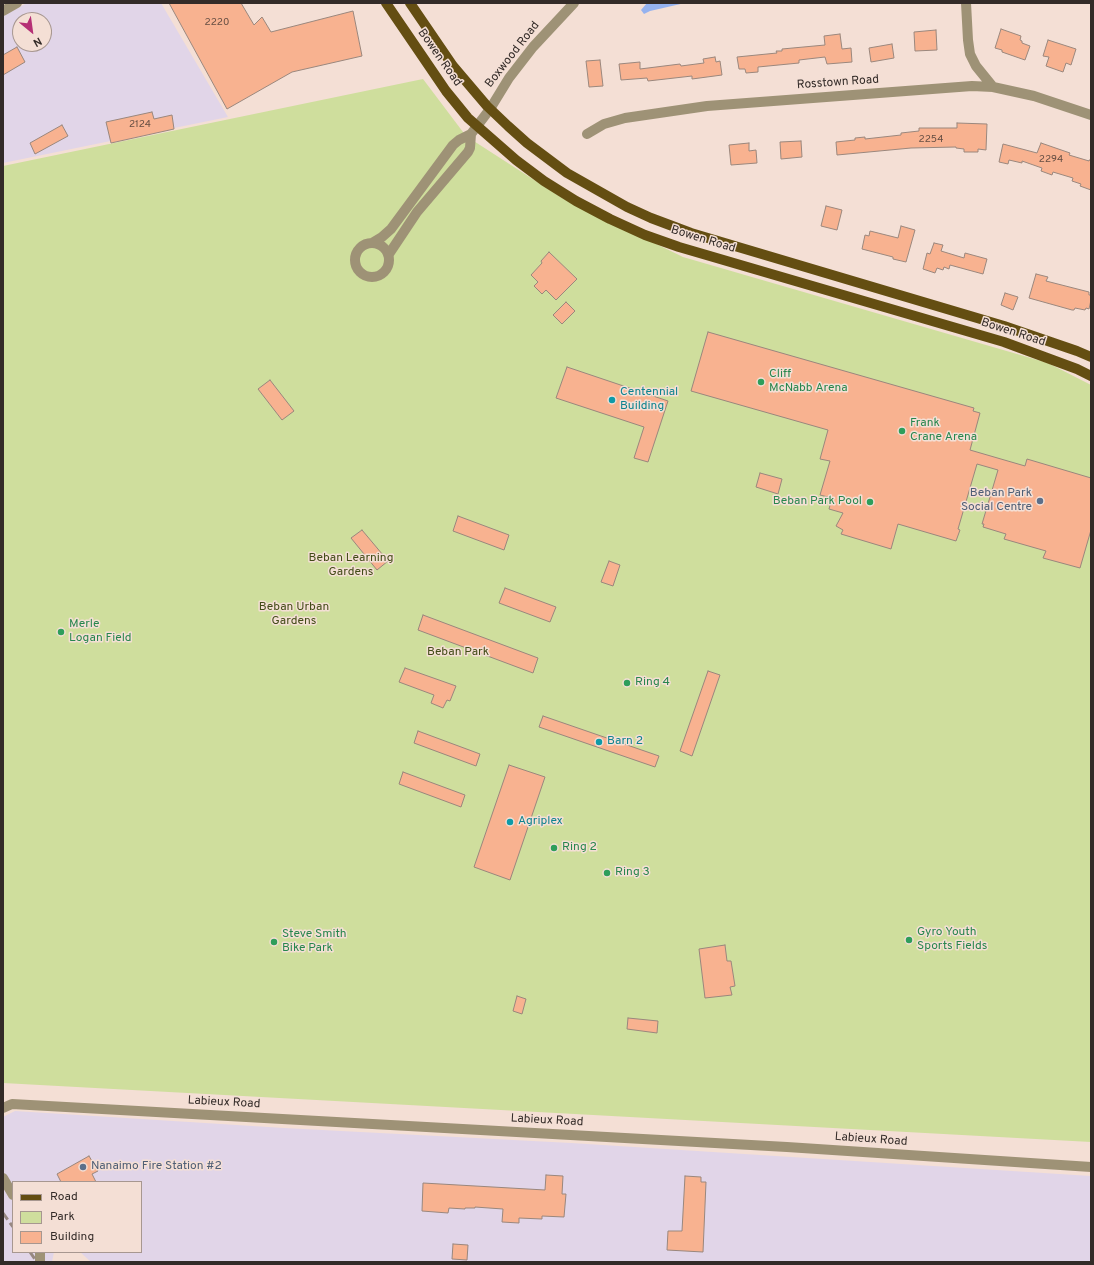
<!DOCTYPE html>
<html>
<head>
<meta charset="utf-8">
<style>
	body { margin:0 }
	#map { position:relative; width:1094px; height:1265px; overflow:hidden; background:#f4dfd5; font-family:Overpass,sans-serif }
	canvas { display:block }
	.frame { position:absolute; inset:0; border:4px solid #332b28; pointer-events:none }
	.legend { position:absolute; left:12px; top:1181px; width:130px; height:72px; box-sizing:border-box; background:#f4dfd5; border:1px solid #a79790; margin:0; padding:5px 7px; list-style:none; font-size:12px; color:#332b28 }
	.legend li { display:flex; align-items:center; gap:8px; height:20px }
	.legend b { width:20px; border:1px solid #a79790 }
	.north { position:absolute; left:12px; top:12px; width:40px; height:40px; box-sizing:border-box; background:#f4dfd5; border:1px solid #a79790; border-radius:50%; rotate:151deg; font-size:11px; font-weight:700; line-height:16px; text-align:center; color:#332b28 }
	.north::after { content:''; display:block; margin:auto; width:14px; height:18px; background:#b53075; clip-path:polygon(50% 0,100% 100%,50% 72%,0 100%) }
</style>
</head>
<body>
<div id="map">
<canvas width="1094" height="1265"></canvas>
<div class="frame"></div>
<ul class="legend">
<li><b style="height:5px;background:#644e12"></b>Road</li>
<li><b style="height:11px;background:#cfde9d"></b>Park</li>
<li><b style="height:11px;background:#f8b290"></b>Building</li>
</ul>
<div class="north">N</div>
</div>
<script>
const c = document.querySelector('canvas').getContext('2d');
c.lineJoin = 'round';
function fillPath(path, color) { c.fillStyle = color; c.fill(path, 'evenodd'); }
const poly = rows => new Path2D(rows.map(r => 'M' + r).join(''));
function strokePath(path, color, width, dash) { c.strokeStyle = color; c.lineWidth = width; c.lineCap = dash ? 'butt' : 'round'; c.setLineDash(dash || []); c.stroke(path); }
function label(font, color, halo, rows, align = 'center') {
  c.font = font + ' Overpass,sans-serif'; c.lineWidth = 3; c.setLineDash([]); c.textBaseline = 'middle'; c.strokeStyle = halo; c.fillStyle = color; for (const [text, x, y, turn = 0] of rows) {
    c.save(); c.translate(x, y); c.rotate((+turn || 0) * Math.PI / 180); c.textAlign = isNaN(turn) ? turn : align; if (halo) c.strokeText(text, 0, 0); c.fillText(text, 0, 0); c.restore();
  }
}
fillPath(poly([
	[27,3,161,3,228,117,3,163,3,16],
	[20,20,44,20,44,44,20,44],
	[15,1111,284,1128,571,1143,1091,1176,1091,1262,91,1262,80,1252,141,1252,141,1182,13,1182,13,1252,54,1252,52,1262,3,1262,3,1117]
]), '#e1d5e8');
fillPath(poly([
	[423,79,466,136,562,198,683,257,1048,363,1091,385,1091,1142,3,1083,3,166]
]), '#cfde9d');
fillPath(poly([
	[647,3,685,3,650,11,644,14,641,10]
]), '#95b2ef');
const building = poly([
	[169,3,241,3,254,25,262,17,271,32,353,11,362,56,292,72,227,109,169,3],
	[1001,29,1021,36,1020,40,1022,41,1022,43,1030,46,1025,60,1002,52,1002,50,995,48,1001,29],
	[936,30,937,50,915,51,914,32,936,30],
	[840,34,842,49,851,48,852,62,827,64,825,57,799,60,799,63,758,67,758,72,746,73,745,69,739,69,737,57,777,53,776,51,782,51,782,49,825,45,824,36,840,34],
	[1048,40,1076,49,1071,65,1066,63,1063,72,1046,66,1049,57,1043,56,1048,40],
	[892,44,894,58,871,62,869,48,892,44],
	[17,47,25,62,3,75,3,55,17,47],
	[715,57,716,62,720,61,722,75,692,79,692,76,648,81,647,78,621,80,619,64,640,62,640,69,680,64,681,66,704,63,703,59,715,57],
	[600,60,603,86,589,87,586,61,600,60],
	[152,112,154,119,172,115,174,129,111,143,106,122,152,112],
	[957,123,987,124,986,150,978,149,978,152,964,152,964,149,956,148,956,147,911,148,837,155,836,142,855,140,855,138,865,137,865,139,901,135,901,133,919,131,919,128,957,128,957,123],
	[62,125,68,136,35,154,30,143,62,125],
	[801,141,802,157,781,159,780,142,801,141],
	[749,143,749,151,756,150,757,163,731,165,729,145,749,143],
	[1041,143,1070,153,1069,155,1089,161,1089,160,1091,160,1091,190,1080,186,1081,184,1072,181,1073,178,1053,172,1052,175,1041,171,1042,168,1022,161,1022,163,1009,160,1008,164,999,162,1003,144,1037,153,1041,143],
	[826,206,842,210,837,230,821,226,826,206],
	[901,226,915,230,906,262,893,259,893,257,862,249,865,235,869,236,870,231,898,238,901,226],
	[934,243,943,245,941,251,964,258,965,253,987,259,983,274,950,265,949,269,944,267,943,270,937,268,935,273,923,269,927,253,930,254,934,243],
	[549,252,577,279,556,300,546,290,542,294,534,286,538,282,531,275,542,263,541,261,549,252],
	[1036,274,1048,277,1046,281,1089,292,1089,295,1091,295,1091,300,1089,309,1086,308,1085,310,1075,308,1074,310,1072,310,1029,298,1036,274],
	[1005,293,1018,297,1013,310,1001,305,1005,293],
	[566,302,575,311,562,324,553,315,566,302],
	[708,332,974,408,973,411,980,413,970,450,1025,466,1027,459,1091,478,1091,530,1080,568,1043,558,1046,551,1004,539,1006,534,983,527,984,524,982,524,998,470,977,464,958,529,960,530,956,541,898,524,891,549,841,534,843,530,836,526,843,513,829,509,832,498,820,495,830,461,820,459,828,430,691,391,708,332],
	[567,367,668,401,648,462,634,458,644,427,556,398,567,367],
	[270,380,294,411,282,420,258,389,270,380],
	[760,473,782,479,778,494,756,487,760,473],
	[458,516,509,535,504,550,453,531,458,516],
	[362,530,388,561,377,570,351,538,362,530],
	[609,561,620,565,613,586,601,582,609,561],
	[505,588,556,607,550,622,499,603,505,588],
	[423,615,538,658,533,673,418,630,423,615],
	[405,668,456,686,450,701,447,700,443,708,431,703,434,695,399,682,405,668],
	[708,671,720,675,692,756,680,751,708,671],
	[543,716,659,756,655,767,539,727,543,716],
	[418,731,480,754,476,766,414,743,418,731],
	[509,765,545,777,510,880,474,867,509,765],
	[403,772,465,795,461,807,399,784,403,772],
	[725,945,727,961,731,961,735,986,730,987,732,995,705,998,699,949,725,945],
	[517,996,526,999,522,1014,513,1011,517,996],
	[628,1018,658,1021,657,1033,627,1029,628,1018],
	[89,1156,98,1171,92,1174,96,1182,61,1182,57,1174,89,1156],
	[546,1175,563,1176,562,1194,566,1194,564,1217,542,1216,542,1219,519,1218,519,1223,502,1222,503,1209,475,1207,475,1208,465,1208,465,1209,449,1208,448,1213,422,1211,423,1183,545,1190,546,1175],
	[685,1176,701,1177,701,1182,706,1182,703,1252,667,1250,668,1231,682,1231,685,1176],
	[453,1244,468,1245,467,1260,452,1259,453,1244]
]);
fillPath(building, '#f8b290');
strokePath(building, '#9a877d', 1);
strokePath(poly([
	[966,3,968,40,970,54,976,66,993,87],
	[3,11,17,3],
	[587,134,604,124,625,118,707,106,972,86,993,87,1034,96,1091,115],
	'355 260a17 17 0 1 1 34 0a17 17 0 1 1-34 0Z',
	[372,243,382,237,391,229,453,145,459,140,471,134,490,109,509,78,533,47,574,3],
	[389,254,417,212,468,152,470,148,471,134],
	[3,1108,12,1104,787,1147,1091,1167],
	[3,1178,13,1195],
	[40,1262,40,1252]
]), '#9e9276', 10);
strokePath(poly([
	[386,3,446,91,468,118,516,160,544,181,576,201,610,219,645,235,679,247,1004,342,1077,369,1091,376],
	[410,3,453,66,487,106,508,126,527,143,567,173,627,207,651,218,691,233,1004,326,1077,351,1091,357]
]), '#644e12', 10);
strokePath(poly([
	[3,1213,13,1227],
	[30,1252,37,1262]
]), '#978881', 3, [8, 4]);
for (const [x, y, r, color] of [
	[761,382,4,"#2e9e5b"],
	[612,400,4,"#0f9aa8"],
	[902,431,4,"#2e9e5b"],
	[1040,501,4,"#5c6f8a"],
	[870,502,4,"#2e9e5b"],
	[61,632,4,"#2e9e5b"],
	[627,683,4,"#2e9e5b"],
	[599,742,4,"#0f9aa8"],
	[510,822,4,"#0f9aa8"],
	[554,848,4,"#2e9e5b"],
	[607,873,4,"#2e9e5b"],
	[909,940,4,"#2e9e5b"],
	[274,942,4,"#2e9e5b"],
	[83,1167,4,"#5c6f8a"]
]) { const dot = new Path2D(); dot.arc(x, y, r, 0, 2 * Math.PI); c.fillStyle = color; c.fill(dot); strokePath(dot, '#f4dfd5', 1.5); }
label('10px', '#644d42', null, [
	["2220",217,23],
	["2124",140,125],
	["2254",931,140],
	["2294",1051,160]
]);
label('12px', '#332b28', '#f4dfd5', [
	["Boxwood Road",513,55,-52],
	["Bowen Road",439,58,55],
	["Rosstown Road",838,83,-4],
	["Bowen Road",703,240,17],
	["Bowen Road",1013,333,18],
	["Labieux Road",224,1103,3],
	["Labieux Road",547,1121,3],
	["Labieux Road",871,1140,4]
]);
label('12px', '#27864d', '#f4dfd5', [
	["Cliff",769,375],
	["McNabb Arena",769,389],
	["Frank",910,424],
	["Crane Arena",910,438],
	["Beban Park Pool",862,502,"right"],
	["Merle",69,625],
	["Logan Field",69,639],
	["Ring 4",635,683],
	["Ring 2",562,848],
	["Ring 3",615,873],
	["Gyro Youth",917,933],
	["Sports Fields",917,947],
	["Steve Smith",282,935],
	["Bike Park",282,949]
], 'left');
label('12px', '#0d838f', '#f4dfd5', [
	["Centennial",620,393],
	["Building",620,407],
	["Barn 2",607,742],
	["Agriplex",518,822]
], 'left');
label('12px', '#4e5e75', '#f4dfd5', [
	["Beban Park",1032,494],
	["Social Centre",1032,508],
	["Nanaimo Fire Station #2",91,1167,"left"]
], 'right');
label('12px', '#424b17', '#f4dfd5', [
	["Beban Learning",351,559],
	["Gardens",351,573],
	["Beban Urban",294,608],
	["Gardens",294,622],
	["Beban Park",458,653]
]);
</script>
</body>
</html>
